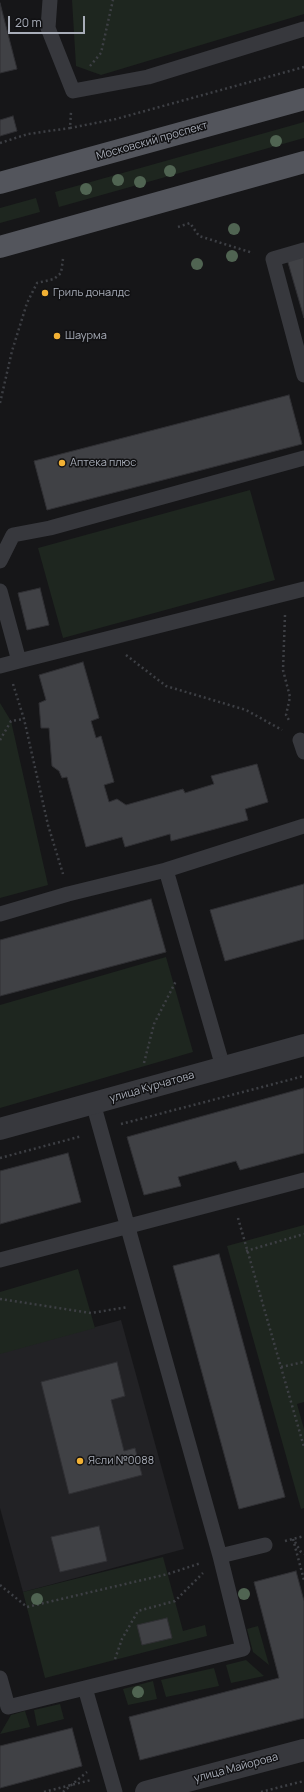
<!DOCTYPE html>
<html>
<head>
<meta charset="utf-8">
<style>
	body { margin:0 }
	#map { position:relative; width:304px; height:1792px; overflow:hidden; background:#161618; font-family:Manrope,sans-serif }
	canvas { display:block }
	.scale { position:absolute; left:8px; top:16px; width:77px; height:18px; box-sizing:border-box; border:2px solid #a8adb8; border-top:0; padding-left:5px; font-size:12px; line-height:14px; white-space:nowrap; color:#a8adb8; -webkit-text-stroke:3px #111113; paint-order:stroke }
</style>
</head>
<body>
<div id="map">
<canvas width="304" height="1792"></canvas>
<div class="scale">20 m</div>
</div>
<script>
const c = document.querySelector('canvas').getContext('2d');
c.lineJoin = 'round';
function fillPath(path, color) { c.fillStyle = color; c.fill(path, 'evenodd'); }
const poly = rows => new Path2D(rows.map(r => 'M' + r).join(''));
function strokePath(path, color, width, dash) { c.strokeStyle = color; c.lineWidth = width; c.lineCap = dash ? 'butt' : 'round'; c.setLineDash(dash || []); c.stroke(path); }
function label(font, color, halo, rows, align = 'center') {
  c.font = font + ' Manrope,sans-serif'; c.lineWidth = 3; c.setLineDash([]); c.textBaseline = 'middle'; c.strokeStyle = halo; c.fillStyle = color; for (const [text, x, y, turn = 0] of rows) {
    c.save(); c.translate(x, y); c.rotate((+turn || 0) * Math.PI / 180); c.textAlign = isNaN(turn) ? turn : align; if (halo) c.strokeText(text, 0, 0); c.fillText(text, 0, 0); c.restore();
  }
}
fillPath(poly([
	[121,1320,184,1549,23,1592,0,1508,0,1353]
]), '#222225');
fillPath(poly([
	[72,0,304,0,304,14,101,75,76,66],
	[304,122,304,138,59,207,55,192],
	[36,198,40,212,0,223,0,208],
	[250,490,275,580,63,638,38,548],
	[0,703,11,721,48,885,0,898],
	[166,957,193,1052,0,1108,0,1005],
	[304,1225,304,1402,297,1404,304,1429,304,1508,301,1509,227,1246],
	[78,1269,95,1328,0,1354,0,1292],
	[163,1557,183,1631,205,1625,207,1636,45,1678,23,1592],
	[258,1626,269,1665,253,1652,247,1629],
	[246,1660,264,1676,231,1683,226,1665],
	[214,1668,219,1686,166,1697,161,1680],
	[153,1681,157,1699,128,1705,123,1689],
	[60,1704,64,1719,37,1726,34,1710],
	[25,1711,30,1727,0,1734,11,1715]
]), '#1e261f');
const building = poly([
	[0,3,17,69,0,73,0,3],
	[13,116,17,131,0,136,0,120,13,116],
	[304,254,304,318,287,259,304,254],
	[289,395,302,444,47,510,34,461,289,395],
	[40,588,49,625,27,630,18,593,40,588],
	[83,662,99,718,91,721,96,738,101,736,114,782,104,785,109,802,117,799,126,805,183,789,185,793,214,784,211,776,257,764,268,802,245,809,248,820,171,841,170,834,125,847,122,837,86,847,67,777,62,778,59,771,52,766,49,728,41,728,39,703,46,700,39,675,83,662],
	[304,884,304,939,225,961,210,910,304,884],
	[151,899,166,952,0,996,0,940,151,899],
	[304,1088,304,1153,240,1170,236,1161,178,1177,181,1186,144,1195,127,1137,304,1088],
	[68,1153,81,1202,0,1224,0,1171,68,1153],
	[219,1254,285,1497,239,1509,173,1266,219,1254],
	[117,1362,125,1396,111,1400,124,1451,135,1448,142,1475,69,1494,41,1382,117,1362],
	[99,1526,107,1561,60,1572,51,1537,99,1526],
	[296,1571,304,1601,304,1718,140,1760,129,1717,279,1678,254,1582,296,1571],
	[167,1618,172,1638,142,1645,137,1625,167,1618],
	[72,1728,82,1766,0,1788,0,1746,72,1728]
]);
fillPath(building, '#404145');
strokePath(building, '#303034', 1);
strokePath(poly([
	[90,66,101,53,113,0],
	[70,128,116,119,304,67],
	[0,143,28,134,70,128,71,112],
	[178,227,190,223,199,236,253,253],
	[0,403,12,351,27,303,37,283,54,279,61,273,63,259],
	[285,615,283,670,290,697,286,715,290,722],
	[126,655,166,686,246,710,282,730],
	[13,684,24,719,48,825,63,874],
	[0,740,11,721,24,719],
	[144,1063,154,1024,176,981],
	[121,1124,304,1076],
	[0,1158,82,1136],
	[238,1218,304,1447],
	[246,1251,304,1234],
	[0,1299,91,1313,128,1307],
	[281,1367,304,1362],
	[293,1539,304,1580],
	[285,1541,304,1536],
	[295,1542,301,1552,304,1554],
	[0,1585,27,1607,168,1574,201,1563],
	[115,1659,122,1639,138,1611,175,1601,203,1573],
	[44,1792,91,1780],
	[63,1792,87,1772],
	[261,1792,304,1781]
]), '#3d3f44', 2.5, [2, 3]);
strokePath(poly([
	[50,0,48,28,73,91,148,77,304,29],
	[304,250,273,259,304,375],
	[0,561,13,535,50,528,304,458],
	[0,591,19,661,0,666],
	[19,661,304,589],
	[300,740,304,752],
	[166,870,304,826],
	[0,914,68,894,166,870,223,1067],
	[93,1103,220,1556,243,1649,85,1688,115,1792],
	[0,1260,304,1180],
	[220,1556,265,1545],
	[0,1678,8,1707,85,1688]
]), '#37383d', 15);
strokePath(poly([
	[0,1129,304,1045],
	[146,1792,304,1750]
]), '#37383d', 22);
strokePath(poly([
	[0,183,304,99],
	[0,247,304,162]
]), '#53555c', 22);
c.fillStyle = '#506452';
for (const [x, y] of [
	[276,141],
	[170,171],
	[118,180],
	[140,182],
	[86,189],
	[234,229],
	[232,256],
	[197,264],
	[244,1594],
	[37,1599],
	[138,1692]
]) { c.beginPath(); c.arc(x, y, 6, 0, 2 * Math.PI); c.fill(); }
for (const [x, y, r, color] of [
	[45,293,4,"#f2b134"],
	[57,336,4,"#f2b134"],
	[62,463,4,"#f2b134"],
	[80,1461,4,"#f2b134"]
]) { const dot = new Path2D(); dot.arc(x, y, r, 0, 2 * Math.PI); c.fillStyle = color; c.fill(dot); strokePath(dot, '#111113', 1.5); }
label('11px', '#a8adb8', '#111113', [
	["Московский проспект",152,141,-16],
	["улица Курчатова",152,1087,-16],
	["улица Майорова",236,1768,-15]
]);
label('11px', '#a8adb8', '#111113', [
	["Гриль доналдс",53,293],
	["Шаурма",65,336],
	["Аптека плюс",70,463],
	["Ясли №0088",88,1461]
], 'left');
</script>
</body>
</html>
